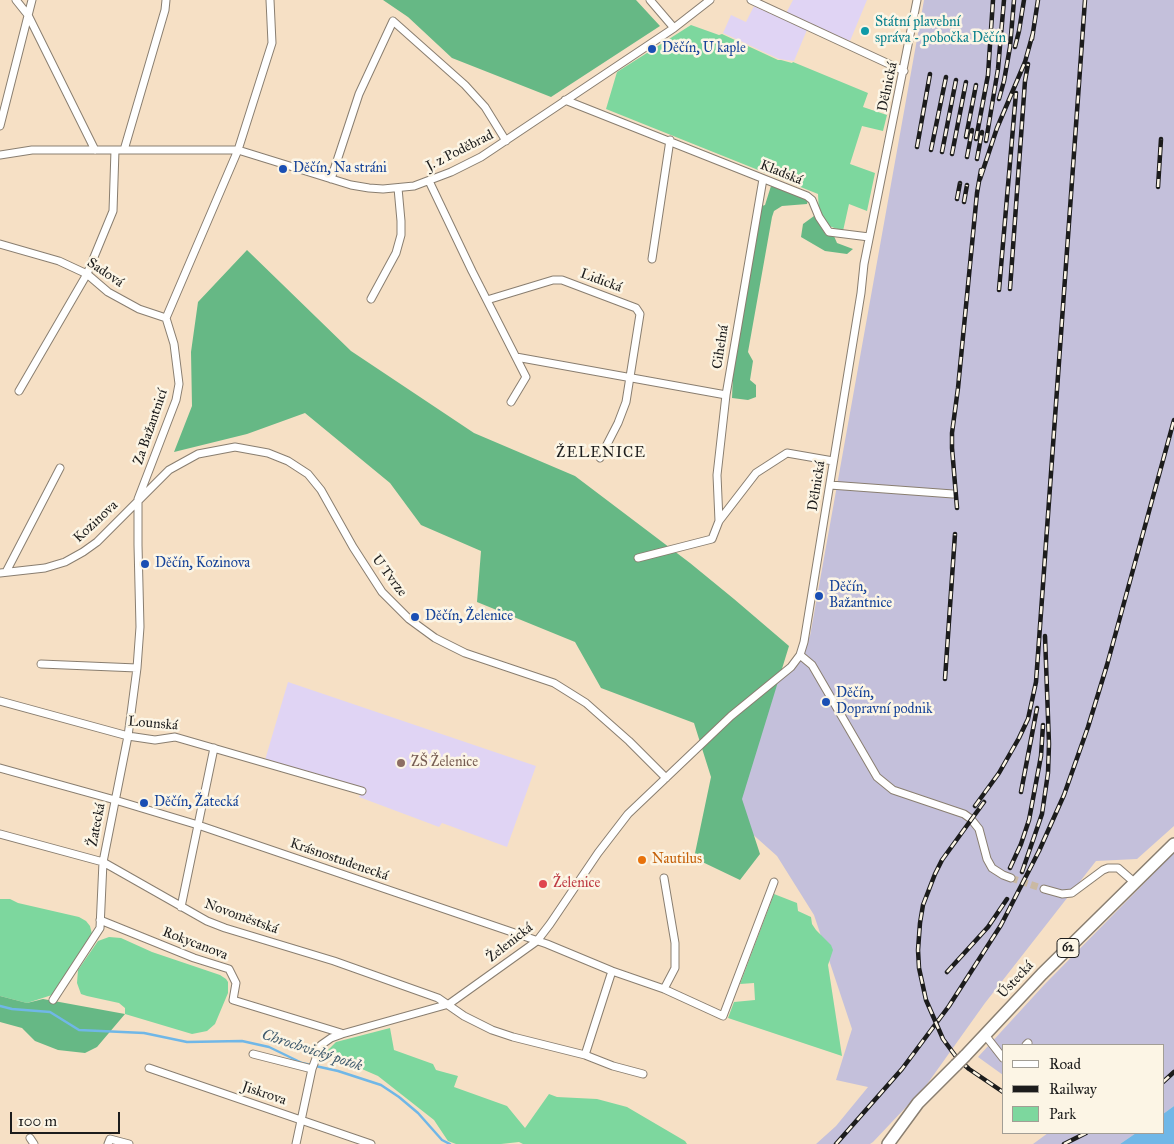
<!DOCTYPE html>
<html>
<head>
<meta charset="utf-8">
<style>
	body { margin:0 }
	#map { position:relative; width:1174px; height:1144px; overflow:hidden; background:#f6e0c5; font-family:"IM FELL Great Primer",serif }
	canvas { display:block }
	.legend { position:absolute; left:1002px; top:1044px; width:162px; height:90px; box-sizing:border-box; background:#fcf5e5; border:1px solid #a29e95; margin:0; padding:6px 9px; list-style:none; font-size:15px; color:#1c1c1c }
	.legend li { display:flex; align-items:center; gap:10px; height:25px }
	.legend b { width:25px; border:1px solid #a29e95 }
	.scale { position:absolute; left:10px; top:1112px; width:110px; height:22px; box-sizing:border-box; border:2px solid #1c1c1c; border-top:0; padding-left:6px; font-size:15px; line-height:18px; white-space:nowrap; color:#1c1c1c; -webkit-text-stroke:4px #fcf5e5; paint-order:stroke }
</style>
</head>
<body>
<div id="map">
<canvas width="1174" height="1144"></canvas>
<ul class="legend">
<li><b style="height:6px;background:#fff"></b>Road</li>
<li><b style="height:6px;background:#1c1c1c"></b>Railway</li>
<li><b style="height:14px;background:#7dd79e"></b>Park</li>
</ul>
<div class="scale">100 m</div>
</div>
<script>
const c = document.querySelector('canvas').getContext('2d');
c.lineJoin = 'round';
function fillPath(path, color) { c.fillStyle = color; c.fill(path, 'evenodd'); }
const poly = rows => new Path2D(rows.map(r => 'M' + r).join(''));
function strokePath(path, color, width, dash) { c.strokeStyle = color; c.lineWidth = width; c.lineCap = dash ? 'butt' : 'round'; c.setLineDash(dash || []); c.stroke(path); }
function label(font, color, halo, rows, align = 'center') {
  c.font = font + ' "IM FELL Great Primer",serif'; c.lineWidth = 5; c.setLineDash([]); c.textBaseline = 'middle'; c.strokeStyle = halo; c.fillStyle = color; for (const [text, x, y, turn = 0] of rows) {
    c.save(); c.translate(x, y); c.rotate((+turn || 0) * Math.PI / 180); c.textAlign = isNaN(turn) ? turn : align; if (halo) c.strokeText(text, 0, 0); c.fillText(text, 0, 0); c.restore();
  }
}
fillPath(poly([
	[793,0,867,0,850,41,809,25,794,61,779,59,723,33,731,15,746,22,754,6,783,19],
	[288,682,536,766,507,847,442,823,439,827,359,797,363,788,265,760]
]), '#e0d4f4');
fillPath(poly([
	[924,0,1174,0,1174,826,1137,859,1096,861,985,1003,925,1087,873,1142,870,1144,816,1144,836,1126,868,1087,836,1080,852,1029,814,915,777,856,731,815,777,684,810,636],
	[1174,853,1174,1106,1163,1114,1163,1045,1003,1045,1003,1075,978,1057,1044,985],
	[1048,1133,1136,1133,1120,1144,1033,1144]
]), '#c4c0db');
fillPath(poly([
	[691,25,719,35,722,34,778,60,781,60,792,63,793,62,868,93,863,107,887,115,883,131,862,126,850,164,875,173,867,211,849,204,843,231,826,225,819,214,818,194,606,109,617,72],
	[774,894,797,903,798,911,811,917,812,924,816,930,831,945,833,950,828,965,842,1056,728,1018,734,1002,755,1000,754,983,740,984],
	[0,899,10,899,18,903,79,917,86,921,90,926,92,934,78,959,52,995,27,1003,0,996],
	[109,937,121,938,152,952,220,975,226,979,228,982,228,993,215,1024,207,1031,192,1034,125,1014,125,1008,119,1003,87,996,81,994,77,983,78,970,98,941],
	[390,1028,394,1050,433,1064,436,1070,458,1076,454,1087,507,1106,525,1128,549,1094,557,1097,597,1099,627,1107,685,1141,687,1144,523,1144,519,1142,501,1144,456,1144,448,1141,434,1120,378,1076,325,1053,336,1042]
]), '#7dd79e');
fillPath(poly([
	[383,0,636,0,660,26,551,97,452,58,408,17],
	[771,186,808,200,807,204,782,206,774,211,772,217,748,352,753,361,750,380,756,385,756,397,748,400,732,398,733,374,759,213,762,206,765,205],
	[814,216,826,235,834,236,837,243,853,249,847,254,825,251,801,237,803,224],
	[247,250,351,351,474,433,575,476,690,563,734,599,789,646,742,799,760,854,740,880,694,858,711,777,694,723,601,688,575,642,477,602,481,551,421,525,390,483,305,413,247,434,174,452,192,406,191,352,198,302],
	[0,996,27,1003,43,999,125,1014,97,1047,85,1053,58,1050,35,1041,22,1028,0,1022]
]), '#66b885');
fillPath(poly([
	[1174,1106,1174,1144,1120,1144,1136,1133,1163,1133,1163,1114]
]), '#70b7e7');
strokePath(poly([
	[0,1006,12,1009,50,1012,79,1030,144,1033,187,1042,242,1041,269,1047,302,1063,338,1071,381,1085,399,1097,418,1113,442,1140,450,1144]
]), '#70b7e7', 2.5);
strokePath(poly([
	[1011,878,1044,889]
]), '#cab9a3', 7, [7, 3.5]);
const minor = poly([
	[16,0,28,15,95,150],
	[650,0,674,28],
	[751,0,904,71],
	[917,0,864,264,861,293,804,642,800,655,812,665,877,777,893,790,964,814,971,819,979,829,987,859,992,868,1003,875,1011,878],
	[565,100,807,196,812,200,819,217,829,232,869,237],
	[0,126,32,0],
	[124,150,165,10,166,0],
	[0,155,32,150,238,150,351,185,369,188,383,189,414,186,451,172,481,157,674,28,710,0],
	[331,179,359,94,393,21,465,85,485,107,506,141],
	[429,181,472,271,526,377,511,402],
	[0,244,59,261,87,274,108,292,139,309,166,318],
	[652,259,670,140],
	[371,299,396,253,401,235,401,221,398,188],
	[487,300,553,280,562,280,636,308,640,314,626,402,618,423,600,458],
	[516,357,726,395],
	[19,391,87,274,113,211,115,150],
	[830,485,953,494],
	[719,521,717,475,726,395,763,179],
	[638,558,712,539,719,521,756,473,787,453,833,461],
	[6,572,60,468],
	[0,573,45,568,65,562,83,552,97,542,169,470,198,454,235,447,268,453,288,461,308,474,321,490,353,547,382,592,409,619,435,638,465,653,554,683,586,703,629,741,666,778],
	[41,664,137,668],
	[0,701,128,736,155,740,175,737,362,791],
	[0,768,115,800,198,825,547,944,612,971,664,989,723,1016,774,882],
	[0,834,103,862,207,921,225,928,334,961,438,998,464,1016,492,1030,513,1037,585,1055,613,1066,643,1074],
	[664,878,675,943,675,968,664,989],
	[1044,889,1062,894,1072,893,1103,870,1108,868,1118,868,1134,882],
	[181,907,214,748],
	[100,920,194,958,229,969,236,983,233,1000,341,1033],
	[53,1000,100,928,103,862,128,736,137,668,140,627,138,545,138,499,176,400,179,384,174,344,166,318,238,150,272,43,270,0],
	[985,1035,1003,1058],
	[1026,1045,1028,1043],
	[253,1054,312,1069],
	[585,1055,612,971],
	[149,1068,371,1144],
	[30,1138,34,1144],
	[108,1144,110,1139,129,1144],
	[296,1144,312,1069,321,1045,331,1038,342,1034,449,1004,537,941,550,924,598,853,628,814,731,716,791,667,800,655]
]);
const primary = poly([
	[965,1056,1042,974,1174,844],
	[888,1144,918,1103,956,1065]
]);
strokePath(minor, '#897e70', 9);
strokePath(primary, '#897e70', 14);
strokePath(minor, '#fff', 7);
strokePath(primary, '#fff', 11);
const rail = poly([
	[1032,39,1038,0],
	[1015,47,1019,31,1024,0],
	[999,99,1004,81,1010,47,1014,0],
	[966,137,976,85],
	[976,139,988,75,993,0],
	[986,141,998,69,1004,0],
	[917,147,930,74],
	[931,150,946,77],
	[942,152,956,80],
	[952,154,966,82],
	[967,157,972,130],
	[977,159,982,132],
	[1158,187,1161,139],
	[957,199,960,183],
	[964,202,967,185],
	[1010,289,1025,81,1028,64],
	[999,290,1016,93],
	[957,508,952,448,952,433,958,388,977,193,981,170,980,179,997,128,1025,62,1033,33],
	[945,679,955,534],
	[1021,792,1037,708],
	[984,802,942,860,935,874,923,905,920,923,918,950,919,968,926,1000,943,1039,957,1058,969,1069,1003,1092],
	[975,806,999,773,1019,738,1028,719,1036,682,1085,0],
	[1010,868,1021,844,1029,820,1041,756,1043,725],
	[1022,872,1042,814,1048,773,1049,744,1045,636],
	[947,972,988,927,1007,899],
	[1163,1082,1174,1072],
	[836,1144,902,1069,949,1006,1001,925,1039,851,1064,795,1088,727,1107,665,1174,420],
	[1064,1144,1086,1133]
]);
strokePath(rail, '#1c1c1c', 4.5);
strokePath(rail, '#fcf5e5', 2.5, [8]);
const primaryBridge = poly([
	[956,1065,965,1056]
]);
strokePath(primaryBridge, '#897e70', 14, []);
strokePath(primaryBridge, '#fff', 11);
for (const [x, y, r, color] of [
	[865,31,5,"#0f9aa8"],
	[652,49,5,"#1a4fb4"],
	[283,169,5,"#1a4fb4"],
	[145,564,5,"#1a4fb4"],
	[819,596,5,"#1a4fb4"],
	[415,617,5,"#1a4fb4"],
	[826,702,5,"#1a4fb4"],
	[401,763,5,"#8d6e63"],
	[144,803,5,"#1a4fb4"],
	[642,860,5,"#e8710a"],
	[543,884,5,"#e0444e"]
]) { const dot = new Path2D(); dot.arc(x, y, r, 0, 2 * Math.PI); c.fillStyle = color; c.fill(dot); strokePath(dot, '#fcf5e5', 2); }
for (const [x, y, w] of [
	[1068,948,22]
]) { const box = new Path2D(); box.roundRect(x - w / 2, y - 9.5, w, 19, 4); c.fillStyle = '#fcf5e5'; c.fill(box); strokePath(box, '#1c1c1c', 1); }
label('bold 12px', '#1c1c1c', null, [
	["62",1068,948]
]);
label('14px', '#0d838f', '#fcf5e5', [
	["Státní plavební",875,23],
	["správa - pobočka Děčín",875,39]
], 'left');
label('14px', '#164399', '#fcf5e5', [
	["Děčín, U kaple",662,49],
	["Děčín, Na stráni",293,169],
	["Děčín, Kozinova",155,564],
	["Děčín,",829,588],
	["Bažantnice",829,604],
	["Děčín, Želenice",425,617],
	["Děčín,",836,694],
	["Dopravní podnik",836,710],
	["Děčín, Žatecká",154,803]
], 'left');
label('14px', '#1c1c1c', '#fcf5e5', [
	["Dělnická",888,87,-78],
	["J. z Poděbrad",460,151,-27],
	["Kladská",781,173,22],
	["Sadová",105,273,34],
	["Lidická",601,281,20],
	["Cihelná",721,347,-81],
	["Za Bažantnicí",151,427,-71],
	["Dělnická",817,486,-81],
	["Kozinova",96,522,-43],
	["U Tvrze",389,576,53],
	["Lounská",153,724,5],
	["Žatecká",97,825,-79],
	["Krásnostudenecká",339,860,19],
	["Novoměstská",241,917,20],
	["Želenická",510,943,-38],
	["Rokycanova",195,944,21],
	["Ústecká",1016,980,-47],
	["Jiskrova",264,1094,19]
]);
label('14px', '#785e54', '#fcf5e5', [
	["ZŠ Želenice",411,763]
], 'left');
label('14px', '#c56008', '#fcf5e5', [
	["Nautilus",652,860]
], 'left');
label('14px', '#be3a42', '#fcf5e5', [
	["Želenice",553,884]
], 'left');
c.letterSpacing = '1px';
label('15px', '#1c1c1c', '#fcf5e5', [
	["ŽELENICE",601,453]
]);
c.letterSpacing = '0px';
label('italic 15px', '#3e5a6d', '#fcf5e5', [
	["Chrochvický potok",312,1051,18]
]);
</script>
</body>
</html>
